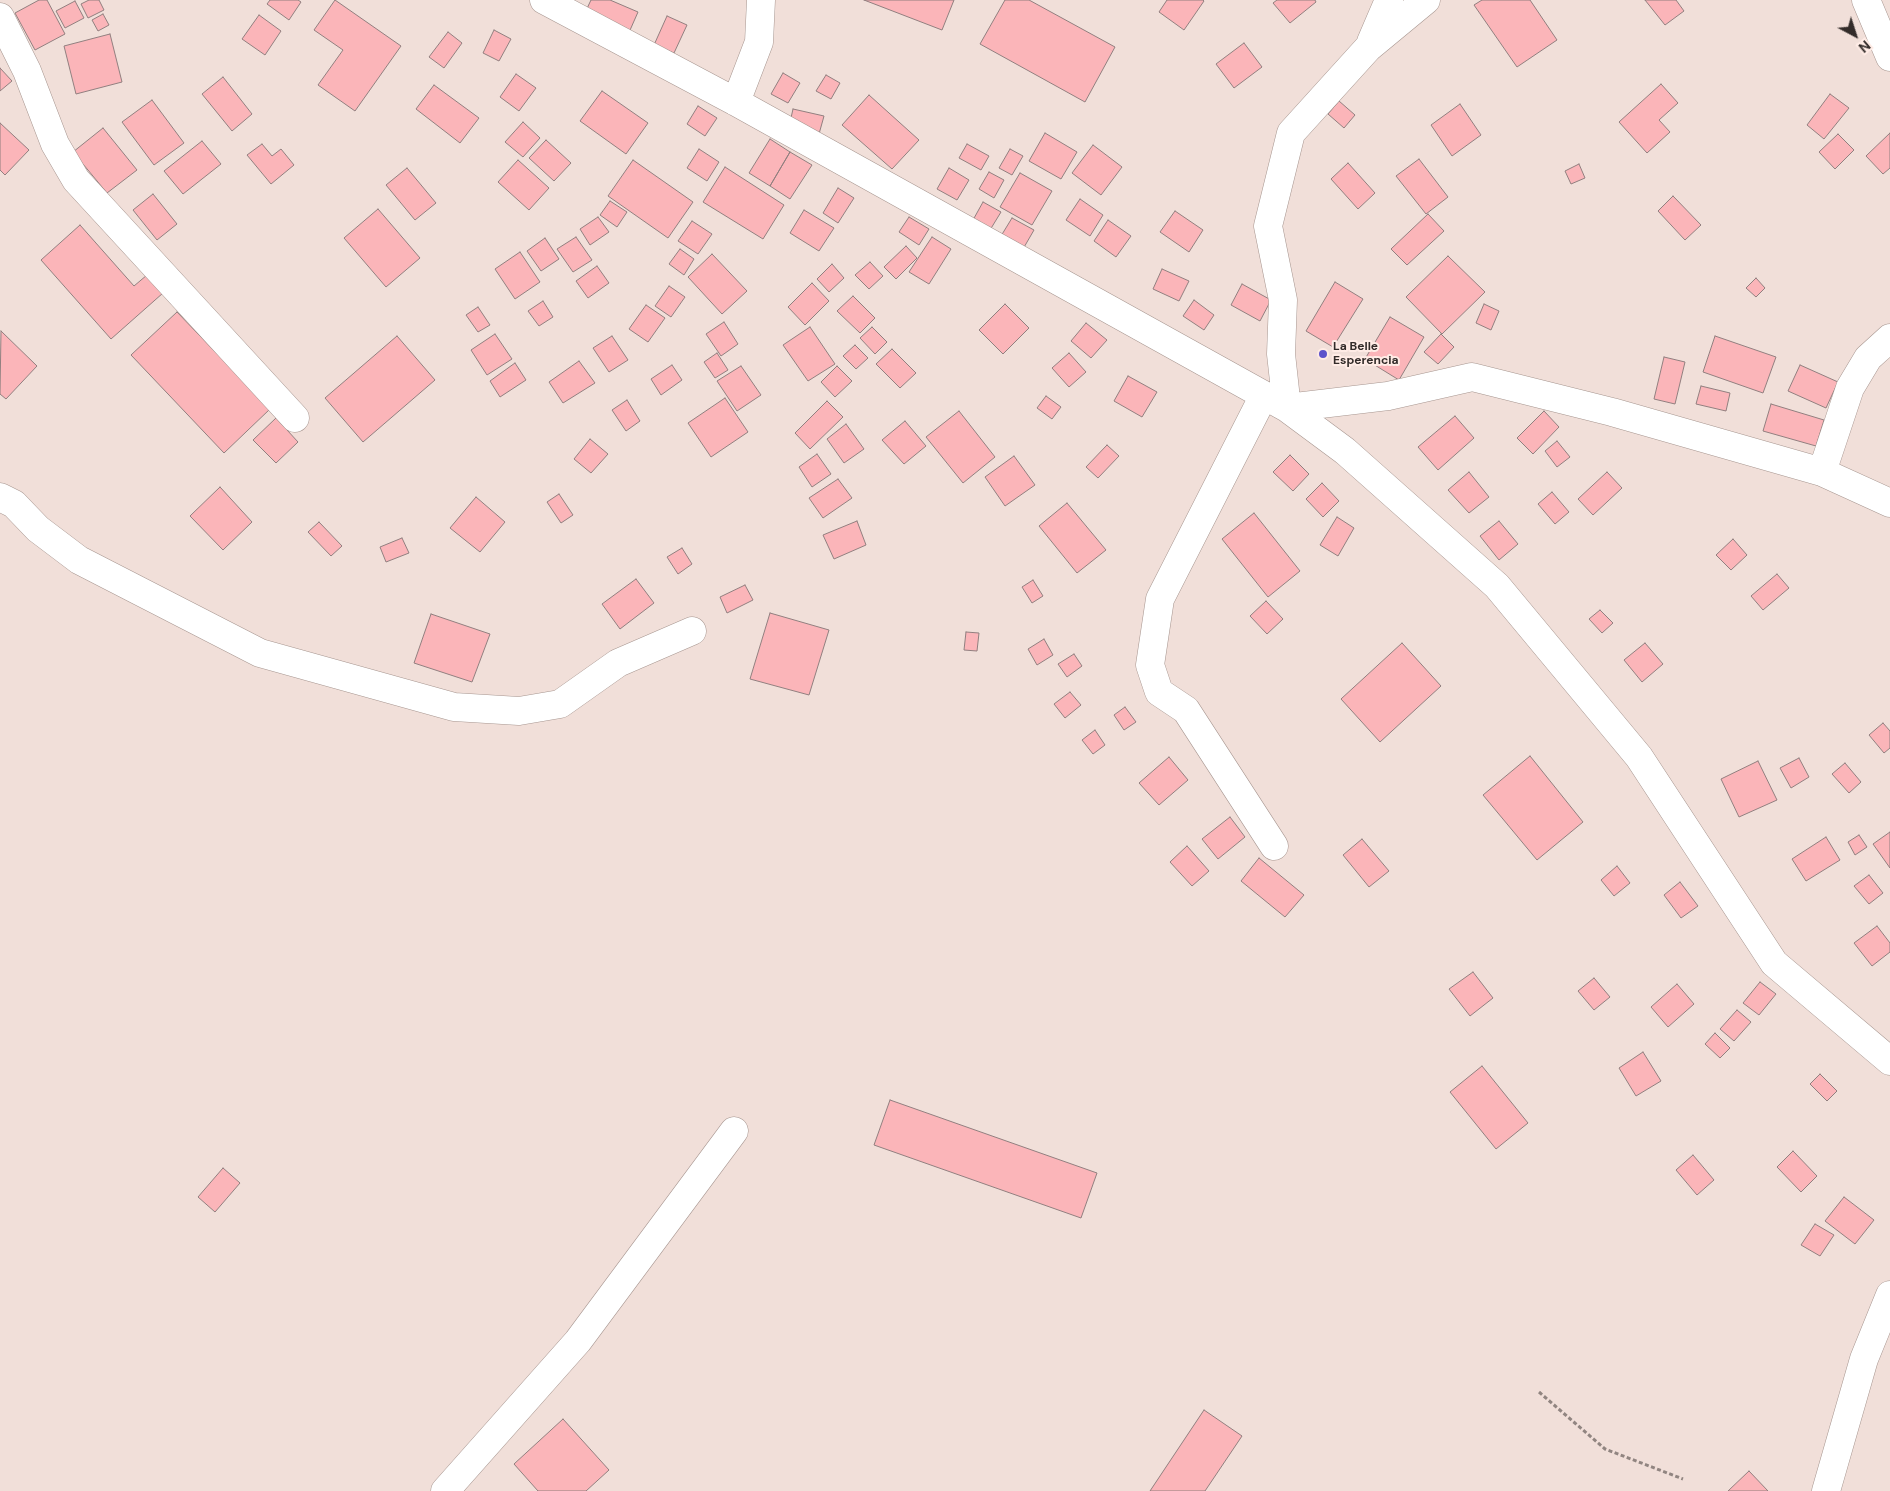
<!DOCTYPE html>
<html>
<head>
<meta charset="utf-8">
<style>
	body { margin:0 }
	#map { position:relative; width:1890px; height:1491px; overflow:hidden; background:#f1dfd9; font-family:"DM Sans",sans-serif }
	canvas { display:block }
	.north { position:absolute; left:1830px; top:10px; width:50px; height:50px; -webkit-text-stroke:4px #ffece6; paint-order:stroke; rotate:140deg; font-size:14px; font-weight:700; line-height:20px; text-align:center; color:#332c2a }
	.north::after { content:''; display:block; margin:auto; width:18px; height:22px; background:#332c2a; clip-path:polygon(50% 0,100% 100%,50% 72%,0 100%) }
</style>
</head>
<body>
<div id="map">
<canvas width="1890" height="1491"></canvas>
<div class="north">N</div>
</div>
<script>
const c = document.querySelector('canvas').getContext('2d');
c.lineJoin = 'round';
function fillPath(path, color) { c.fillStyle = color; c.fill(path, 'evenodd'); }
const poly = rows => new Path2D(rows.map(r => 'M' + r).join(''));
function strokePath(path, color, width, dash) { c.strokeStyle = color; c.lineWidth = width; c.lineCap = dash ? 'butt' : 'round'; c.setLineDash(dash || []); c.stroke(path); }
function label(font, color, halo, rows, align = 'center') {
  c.font = font + ' "DM Sans",sans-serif'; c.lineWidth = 4; c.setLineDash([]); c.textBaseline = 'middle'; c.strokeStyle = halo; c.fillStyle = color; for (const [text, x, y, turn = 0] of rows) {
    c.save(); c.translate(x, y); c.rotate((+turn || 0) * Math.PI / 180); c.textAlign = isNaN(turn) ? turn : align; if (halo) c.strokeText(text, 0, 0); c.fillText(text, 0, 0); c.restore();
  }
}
const building = poly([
	[39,0,47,0,65,34,35,50,15,13,39,0],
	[89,0,99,0,104,10,88,18,81,4,89,0],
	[270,0,298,0,301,2,289,20,267,4,270,0],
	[335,0,401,46,355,111,318,85,343,50,314,30,335,0],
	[591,0,610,0,638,12,627,37,583,17,591,0],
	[864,0,954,0,942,30,864,0],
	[1005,0,1029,0,1115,47,1085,102,980,44,1005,0],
	[1167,0,1203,0,1204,1,1184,30,1159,12,1167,0],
	[1277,0,1315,0,1316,2,1290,23,1273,3,1277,0],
	[1482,0,1530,0,1557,40,1517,67,1474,5,1482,0],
	[1645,0,1676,0,1684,11,1665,25,1645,0],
	[75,1,84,18,65,28,56,11,75,1],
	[103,14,109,25,98,31,92,20,103,14],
	[259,15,281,31,265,55,242,39,259,15],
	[667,16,687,25,674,53,654,45,667,16],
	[494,30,511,39,499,61,483,53,494,30],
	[448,32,462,43,444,68,429,57,448,32],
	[110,34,122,82,76,94,64,46,110,34],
	[1244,43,1262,67,1234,88,1216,64,1244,43],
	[0,68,12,81,0,91,0,68],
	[783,73,800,83,788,103,771,94,783,73],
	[516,74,536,88,519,111,500,97,516,74],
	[826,75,840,83,831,99,816,91,826,75],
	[223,77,252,114,232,131,202,94,223,77],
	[1661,84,1678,103,1659,120,1670,132,1647,153,1619,122,1661,84],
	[434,85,479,118,460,143,416,109,434,85],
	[602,91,648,123,626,154,580,121,602,91],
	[1830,94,1849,108,1824,139,1807,125,1830,94],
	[869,95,919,140,892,169,842,125,869,95],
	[152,100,184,143,154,165,122,122,152,100],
	[1339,101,1355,115,1344,128,1328,114,1339,101],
	[1460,104,1481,135,1452,156,1431,125,1460,104],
	[698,106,717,118,705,136,687,124,698,106],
	[793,109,824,116,819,134,789,127,793,109],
	[523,122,540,138,523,157,505,142,523,122],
	[0,123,29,150,5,175,0,170,0,123],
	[103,128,137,170,107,193,73,152,103,128],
	[1045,133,1077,152,1061,179,1029,161,1045,133],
	[1890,133,1890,168,1883,174,1866,156,1890,133],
	[1838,134,1854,150,1835,169,1819,152,1838,134],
	[770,139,790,152,770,186,749,173,770,139],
	[546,140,571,163,554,181,529,158,546,140],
	[202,141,221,164,183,194,164,171,202,141],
	[262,144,272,156,281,149,294,165,271,184,247,155,262,144],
	[967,144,989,156,981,170,959,158,967,144],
	[1093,145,1122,167,1101,195,1072,173,1093,145],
	[699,149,719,162,707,181,687,168,699,149],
	[1010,149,1023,156,1012,175,999,168,1010,149],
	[790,152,812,165,790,199,770,186,790,152],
	[1419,159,1448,197,1426,214,1396,176,1419,159],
	[518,160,549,188,529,210,498,182,518,160],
	[633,160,693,202,668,238,608,196,633,160],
	[1348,163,1375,193,1358,209,1331,179,1348,163],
	[1579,164,1585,178,1571,184,1565,171,1579,164],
	[725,167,784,205,763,239,703,202,725,167],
	[407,168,436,203,415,220,386,185,407,168],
	[949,168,969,180,957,200,937,189,949,168],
	[989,172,1004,180,994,198,979,189,989,172],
	[1020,173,1052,191,1032,225,1000,207,1020,173],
	[838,188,854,198,838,223,823,213,838,188],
	[153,194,177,224,157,240,133,210,153,194],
	[1673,196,1701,225,1685,240,1658,211,1673,196],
	[1080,199,1103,215,1090,236,1066,220,1080,199],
	[610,201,627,212,617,227,600,215,610,201],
	[983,202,1001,212,990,230,973,220,983,202],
	[378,209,420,258,386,287,344,238,378,209],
	[804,210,834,228,819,251,790,233,804,210],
	[1175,211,1203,230,1189,252,1160,232,1175,211],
	[1428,214,1444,231,1407,265,1391,249,1428,214],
	[598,217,609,232,590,245,580,229,598,217],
	[909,217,929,229,919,245,899,232,909,217],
	[1012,218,1034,230,1023,249,1001,236,1012,218],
	[1108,220,1131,236,1116,257,1094,241,1108,220],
	[692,221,712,234,698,254,678,241,692,221],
	[80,225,134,286,147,275,163,293,111,339,41,260,80,225],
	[576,237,592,260,573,272,557,249,576,237],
	[932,237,951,249,929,284,909,272,932,237],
	[545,238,559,259,541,271,527,251,545,238],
	[906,246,917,258,896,279,884,267,906,246],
	[680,249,694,259,684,275,669,264,680,249],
	[520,252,540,282,515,299,495,269,520,252],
	[712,254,747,291,722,314,688,277,712,254],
	[1448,256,1485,292,1442,334,1406,297,1448,256],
	[870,262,883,276,869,289,855,275,870,262],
	[832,264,844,278,829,292,817,279,832,264],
	[597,266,609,283,588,298,576,281,597,266],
	[1162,269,1189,281,1179,301,1153,289,1162,269],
	[1756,278,1765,288,1756,297,1746,288,1756,278],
	[1335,282,1363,299,1333,347,1306,331,1335,282],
	[812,283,829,301,805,325,788,307,812,283],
	[1242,284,1271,300,1260,321,1231,305,1242,284],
	[669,286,685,297,671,317,655,306,669,286],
	[853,296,875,318,860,333,837,311,853,296],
	[1194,300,1214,315,1204,330,1183,316,1194,300],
	[543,301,553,317,539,326,528,311,543,301],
	[1005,304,1029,328,1003,354,979,330,1005,304],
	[1484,304,1499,311,1491,330,1476,323,1484,304],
	[646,305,665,318,648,342,629,329,646,305],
	[478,307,490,325,478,332,466,315,478,307],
	[177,312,270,409,224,453,131,355,177,312],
	[1390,317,1424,337,1399,380,1365,359,1390,317],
	[724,322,738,344,721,356,706,334,724,322],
	[1086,323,1107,340,1091,358,1071,341,1086,323],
	[810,327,835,364,808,381,783,345,810,327],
	[872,327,887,342,875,354,860,338,872,327],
	[1,331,37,366,6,399,0,394,1,331],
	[495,334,512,359,487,375,471,350,495,334],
	[1441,334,1454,347,1438,364,1424,352,1441,334],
	[397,336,435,380,363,442,325,398,397,336],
	[612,336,628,360,609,372,593,348,612,336],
	[1715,336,1776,357,1763,393,1703,372,1715,336],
	[855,345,868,358,856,369,843,356,855,345],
	[892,349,916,373,900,388,876,364,892,349],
	[717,353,728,370,715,378,704,362,717,353],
	[1069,353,1086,372,1069,387,1052,368,1069,353],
	[1664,357,1685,362,1675,404,1654,399,1664,357],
	[579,361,595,383,563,403,549,382,579,361],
	[515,363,526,380,500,397,490,381,515,363],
	[672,365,682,380,661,395,651,379,672,365],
	[1800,365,1838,382,1826,408,1788,391,1800,365],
	[741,366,761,395,737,411,717,381,741,366],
	[837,366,852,381,835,397,821,382,837,366],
	[1128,376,1157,392,1142,417,1114,401,1128,376],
	[1701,386,1730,393,1726,411,1696,404,1701,386],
	[1046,396,1061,407,1052,419,1037,408,1046,396],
	[725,398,748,432,711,457,688,423,725,398],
	[627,400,640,421,626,431,612,410,627,400],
	[827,401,843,417,810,449,795,433,827,401],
	[1771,404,1824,420,1816,446,1763,431,1771,404],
	[959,411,995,457,963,483,926,437,959,411],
	[1544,411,1559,427,1533,454,1517,438,1544,411],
	[1455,416,1474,438,1438,470,1418,447,1455,416],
	[276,418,298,442,276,463,253,440,276,418],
	[905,421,926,446,904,464,882,440,905,421],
	[846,424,864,449,844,463,827,439,846,424],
	[590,439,608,454,591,473,574,459,590,439],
	[1557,441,1570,457,1557,467,1545,451,1557,441],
	[1107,445,1119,456,1098,478,1086,467,1107,445],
	[817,454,831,474,812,487,799,467,817,454],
	[1290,455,1309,474,1293,491,1273,472,1290,455],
	[1014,456,1035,485,1005,506,985,477,1014,456],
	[1469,472,1489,497,1469,513,1448,490,1469,472],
	[1607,472,1622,488,1593,515,1578,499,1607,472],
	[838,479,852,498,823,518,809,498,838,479],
	[1322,483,1339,501,1323,517,1306,499,1322,483],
	[220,487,252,522,223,550,190,516,220,487],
	[1552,492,1569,512,1555,524,1538,504,1552,492],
	[559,494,573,515,561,523,547,502,559,494],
	[476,497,505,522,480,552,450,528,476,497],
	[1067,503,1106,550,1077,573,1039,526,1067,503],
	[1254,513,1300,571,1268,597,1222,539,1254,513],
	[1337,517,1354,528,1338,556,1320,545,1337,517],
	[857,521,866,545,834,559,823,535,857,521],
	[1499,521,1518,544,1499,560,1480,536,1499,521],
	[319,522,342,546,331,556,308,532,319,522],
	[402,538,409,553,386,562,380,547,402,538],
	[1733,539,1747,555,1731,570,1716,555,1733,539],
	[682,548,692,564,678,574,667,557,682,548],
	[1777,574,1789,588,1763,610,1751,596,1777,574],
	[636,579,654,603,620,629,602,604,636,579],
	[1033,580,1043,596,1032,603,1022,587,1033,580],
	[745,585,753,600,727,613,720,597,745,585],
	[1266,601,1283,619,1267,634,1250,616,1266,601],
	[1600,610,1613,623,1602,633,1589,619,1600,610],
	[770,613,829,630,809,695,750,679,770,613],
	[431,614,490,634,472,682,414,663,431,614],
	[966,632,979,633,977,651,964,650,966,632],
	[1044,639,1053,655,1037,665,1028,649,1044,639],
	[1402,643,1441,686,1380,742,1341,699,1402,643],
	[1645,643,1663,664,1642,682,1624,660,1645,643],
	[1074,654,1082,666,1067,677,1058,664,1074,654],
	[1070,692,1081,705,1065,718,1054,704,1070,692],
	[1125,707,1136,722,1124,730,1114,715,1125,707],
	[1883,723,1890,731,1890,748,1884,753,1869,735,1883,723],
	[1095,730,1105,745,1093,754,1082,740,1095,730],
	[1530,756,1583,822,1537,860,1483,795,1530,756],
	[1169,757,1188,780,1159,805,1139,783,1169,757],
	[1799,758,1809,777,1791,788,1780,768,1799,758],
	[1758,761,1777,800,1739,817,1721,779,1758,761],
	[1845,763,1861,782,1849,793,1832,774,1845,763],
	[1230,817,1245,837,1218,859,1202,839,1230,817],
	[1890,832,1890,868,1873,844,1890,832],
	[1859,835,1867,847,1855,855,1848,842,1859,835],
	[1826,837,1840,860,1806,881,1792,859,1826,837],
	[1362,839,1389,871,1369,887,1343,855,1362,839],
	[1187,846,1209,871,1192,886,1170,862,1187,846],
	[1259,858,1304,895,1285,917,1241,881,1259,858],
	[1617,866,1630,883,1614,896,1601,880,1617,866],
	[1869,875,1883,893,1869,904,1854,886,1869,875],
	[1680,882,1698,906,1681,918,1664,895,1680,882],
	[1877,926,1890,943,1890,952,1872,966,1854,943,1877,926],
	[1473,972,1493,998,1470,1016,1449,989,1473,972],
	[1594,978,1610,997,1594,1010,1578,991,1594,978],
	[1760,982,1776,994,1759,1015,1743,1003,1760,982],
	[1677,984,1694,1004,1668,1027,1651,1007,1677,984],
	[1737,1010,1751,1022,1734,1041,1720,1029,1737,1010],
	[1715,1033,1730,1048,1720,1058,1705,1044,1715,1033],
	[1643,1052,1661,1081,1636,1096,1619,1068,1643,1052],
	[1482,1066,1528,1123,1496,1149,1450,1092,1482,1066],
	[1820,1074,1837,1091,1827,1101,1810,1084,1820,1074],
	[890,1100,1097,1173,1081,1218,874,1145,890,1100],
	[1793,1151,1817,1176,1801,1192,1777,1167,1793,1151],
	[1693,1155,1714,1180,1697,1195,1676,1170,1693,1155],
	[223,1168,240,1183,215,1212,198,1197,223,1168],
	[1844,1197,1874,1220,1855,1244,1825,1221,1844,1197],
	[1815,1224,1834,1235,1820,1256,1801,1245,1815,1224],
	[1204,1410,1242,1436,1205,1491,1150,1491,1204,1410],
	[563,1419,609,1470,586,1491,538,1491,514,1464,563,1419],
	[1749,1471,1768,1491,1728,1491,1749,1471]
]);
fillPath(building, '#fbb5b9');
strokePath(building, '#917f7f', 1);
const minor = poly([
	[544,0,736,102,1287,408,1345,451,1497,586,1639,757,1774,963,1890,1061],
	[1866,0,1890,57],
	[0,17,27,71,55,144,76,180,295,418],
	[1371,42,1389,0],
	[736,102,759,42,761,0],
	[1264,395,1160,599,1150,665,1159,692,1186,710,1274,846],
	[1287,408,1388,396,1472,377,1612,412,1822,472,1890,503],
	[1287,408,1281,354,1283,300,1268,226,1291,133,1368,48,1426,0],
	[1822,472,1850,388,1868,358,1890,338],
	[0,497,14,504,38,529,79,560,260,653,454,707,519,711,560,704,618,663,692,631],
	[445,1491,578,1341,734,1131],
	[1826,1491,1864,1359,1890,1295]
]);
strokePath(minor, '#a79690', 29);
strokePath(poly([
	[1539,1392,1605,1449,1683,1479]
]), '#918581', 3, [4, 2.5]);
strokePath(minor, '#fff', 28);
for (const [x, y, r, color] of [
	[1323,354,5,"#5c52cb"]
]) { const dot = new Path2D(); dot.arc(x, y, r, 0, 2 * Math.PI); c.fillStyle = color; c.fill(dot); strokePath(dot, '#ffece6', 2); }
label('bold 12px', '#332c2a', '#ffece6', [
	["La Belle",1333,347],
	["Esperencia",1333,361]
], 'left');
</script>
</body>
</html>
